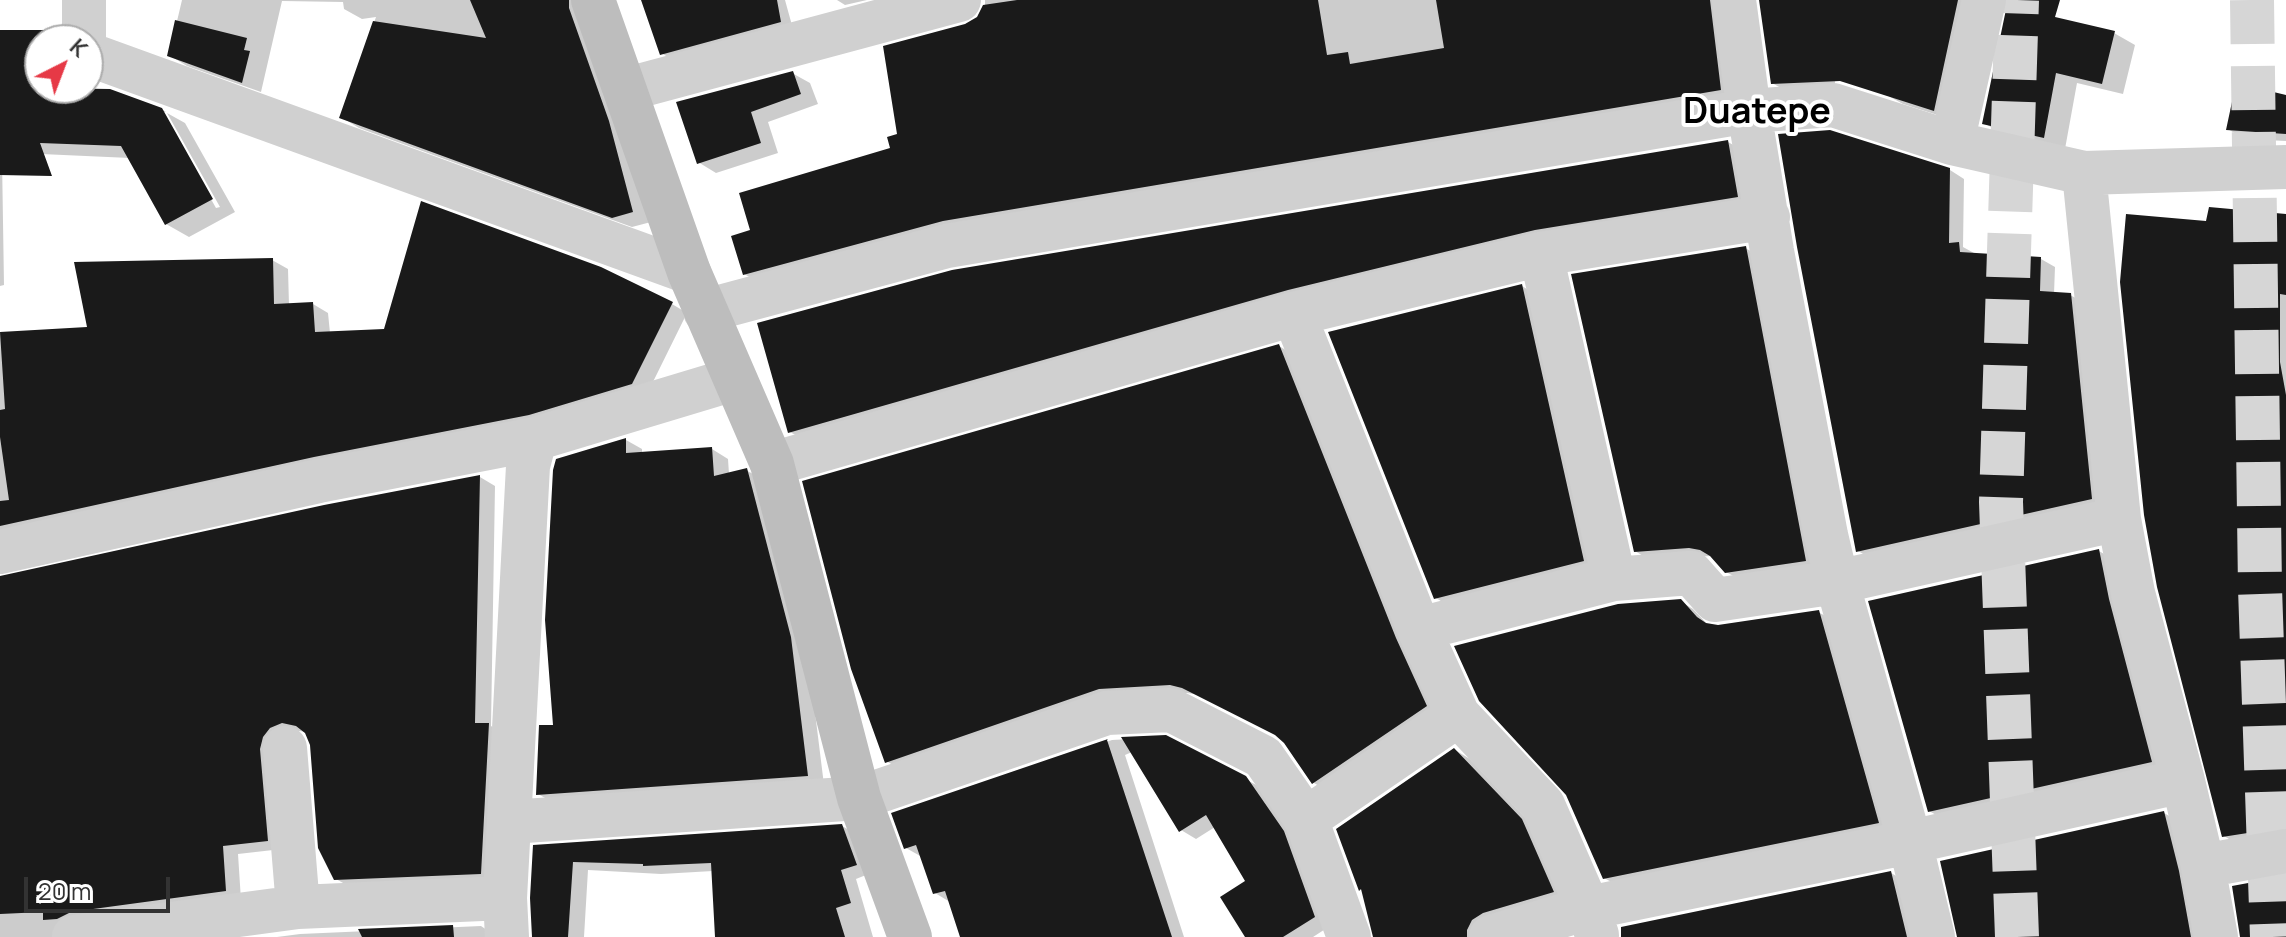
<!DOCTYPE html>
<html>
<head>
<meta charset="utf-8">
<style>
	body { margin:0 }
	#map { position:relative; width:2286px; height:937px; overflow:hidden; background:#fff; font-family:Manrope,sans-serif }
	canvas { display:block }
	.north { position:absolute; left:24px; top:24px; width:80px; height:80px; box-sizing:border-box; background:#fff; border:2px solid #adadad; border-radius:50%; rotate:42deg; font-size:22px; font-weight:700; line-height:32px; text-align:center; color:#333 }
	.north::after { content:''; display:block; margin:auto; width:28px; height:36px; background:#e63946; clip-path:polygon(50% 0,100% 100%,50% 72%,0 100%) }
	.scale { position:absolute; left:24px; top:877px; width:146px; height:36px; box-sizing:border-box; border:4px solid #333; border-top:0; padding-left:10px; font-size:24px; line-height:28px; white-space:nowrap; color:#333; -webkit-text-stroke:6px #fff; paint-order:stroke }
</style>
</head>
<body>
<div id="map">
<canvas width="2286" height="937"></canvas>
<div class="north">K</div>
<div class="scale">20 m</div>
</div>
<script>
const c = document.querySelector('canvas').getContext('2d');
c.lineJoin = 'round';
function fillPath(path, color) { c.fillStyle = color; c.fill(path, 'evenodd'); }
const poly = rows => new Path2D(rows.map(r => 'M' + r).join(''));
function strokePath(path, color, width, dash) { c.strokeStyle = color; c.lineWidth = width; c.lineCap = dash ? 'butt' : 'round'; c.setLineDash(dash || []); c.stroke(path); }
function label(font, color, halo, rows, align = 'center') {
  c.font = font + ' Manrope,sans-serif'; c.lineWidth = 8; c.setLineDash([]); c.textBaseline = 'middle'; c.strokeStyle = halo; c.fillStyle = color; for (const [text, x, y, turn = 0] of rows) {
    c.save(); c.translate(x, y); c.rotate((+turn || 0) * Math.PI / 180); c.textAlign = isNaN(turn) ? turn : align; if (halo) c.strokeText(text, 0, 0); c.fillText(text, 0, 0); c.restore();
  }
}
fillPath(poly([
	[182,0,589,0,651,222,632,227,359,128,341,117,376,17,362,19,344,9,343,2,282,1,261,92,187,66,169,55],
	[643,0,785,0,793,29,675,61,661,53],
	[837,0,867,0,845,5],
	[985,0,1728,0,1738,100,762,284,744,274,752,232,893,149,966,26,979,18,985,6],
	[1761,0,1846,0,1834,90,1790,93,1772,83],
	[1902,0,1982,0,1953,120,1903,104,1883,93],
	[0,32,48,32,62,40,40,40,40,88,71,88,71,91,161,109,166,112,162,112,216,208,220,207,167,113,185,123,235,212,189,237,166,224,130,158,41,154,1,94,4,285,0,286],
	[2114,33,2135,45,2123,94,2077,83,2065,149,2005,135,1984,123,1991,93],
	[792,73,810,83,818,104,768,122,778,153,716,173,698,162,678,103],
	[2286,97,2286,141,2244,139,2228,129],
	[1728,142,1744,151,1753,205,806,441,790,432],
	[1950,170,1964,179,1963,247,1974,253,1974,255,2041,259,2055,267,2054,294,2070,295,2085,303,2106,507,1872,559,1858,551],
	[2286,216,2286,836,2239,845,2224,836,2207,223],
	[1745,248,1758,255,1818,568,1739,579,1726,572,1712,556,1648,559,1635,551],
	[272,260,288,269,289,305,313,304,328,313,330,333,386,331,672,304,687,313,648,392,0,542,0,334,89,329],
	[1522,286,1535,294,1596,568,1449,606,1436,598],
	[1279,346,1294,355,1441,715,1329,792,1314,783,1285,741,1279,736,1200,695,1187,693,1116,697,902,770,886,761],
	[626,440,642,449,642,454,712,449,728,459,729,474,746,470,763,480,807,648,824,785,554,803,538,794,555,727,557,460],
	[480,477,495,486,491,726,504,734,496,882,352,888,336,879,312,745,307,732,299,731,286,736,282,849,238,854,241,900,66,937,0,937,0,578],
	[2099,551,2116,561,2169,772,1947,821,1929,811],
	[1680,601,1693,609,1709,626,1718,627,1818,612,1831,619,1890,830,1617,885,1604,878],
	[1165,737,1262,788,1299,841,1330,926,1313,937,1247,937,1248,882,1215,827,1196,839,1181,830,1132,752,1125,755,1184,937,962,937,950,902,935,893,922,857,906,848,894,815,1112,740],
	[1455,750,1470,759,1537,830,1568,901,1484,937,1375,937,1363,891,1360,889],
	[2164,813,2180,822,2204,937,1959,937],
	[842,826,858,835,871,873,856,879,873,937,789,937,713,871,661,874,588,870,584,937,534,937,535,847],
	[1891,873,1907,882,1920,937,1623,937],
	[481,926,497,937,277,937,300,934]
]), '#0003');
fillPath(poly([
	[470,0,569,0,569,8,609,121,633,212,612,218,339,118,373,21,486,38],
	[641,0,777,0,781,22,660,55],
	[1017,0,1318,0,1327,55,1348,52,1350,64,1444,48,1436,0,1710,0,1721,90,943,221,743,275,731,236,750,230,739,193,890,148,887,137,897,134,883,46,965,24,977,17,983,5],
	[1759,0,1958,0,1934,111,1840,81,1771,84],
	[2008,0,2060,0,2055,17,2115,31,2102,84,2056,73,2044,138,1982,124],
	[175,20,247,38,244,50,250,51,242,83,167,56],
	[0,30,49,30,49,40,40,40,40,88,110,89,162,108,213,199,165,225,121,146,40,143,52,176,0,175],
	[793,71,801,94,751,112,761,143,697,164,676,102],
	[2236,83,2286,95,2286,134,2226,130],
	[1830,130,1950,168,1949,243,1959,242,1960,252,2041,257,2040,291,2071,293,2092,499,1856,552,1797,247,1778,134],
	[1728,140,1738,197,1535,230,1288,290,788,433,757,323,952,270],
	[421,201,601,267,673,302,632,384,529,415,314,457,0,526,0,501,9,500,0,437,0,410,5,409,0,332,87,327,74,262,273,258,274,304,313,302,315,332,384,329],
	[2209,207,2286,214,2286,295,2280,294,2280,362,2286,395,2286,827,2222,837,2157,587,2144,515,2120,282,2126,214,2206,221],
	[1746,246,1806,561,1725,573,1710,556,1700,550,1689,548,1634,552,1571,274],
	[1522,284,1584,561,1434,599,1328,332],
	[1279,344,1396,638,1427,706,1312,784,1284,743,1275,735,1182,688,1170,685,1099,689,885,763,851,669,802,481],
	[626,438,626,453,712,447,714,476,747,468,791,637,808,776,536,795,539,725,553,725,545,620,553,470,556,459],
	[480,475,475,723,489,723,481,874,334,880,318,848,310,745,305,733,296,726,282,723,270,728,263,737,260,749,268,841,223,846,226,891,71,912,57,919,43,920,43,912,0,914,0,576,324,505],
	[2099,549,2109,599,2152,762,1928,812,1868,601],
	[1681,599,1697,617,1706,623,1718,625,1819,610,1879,823,1603,879,1566,795,1479,701,1454,646,1618,604],
	[1166,735,1246,776,1284,831,1315,917,1283,937,1245,937,1220,897,1245,881,1206,815,1179,832,1121,737],
	[1108,739,1107,740,1172,937,960,937,945,891,933,894,916,845,904,849,891,813],
	[1454,748,1522,819,1554,892,1483,913,1472,920,1467,930,1467,937,1373,937,1361,889,1359,891,1336,829],
	[2164,811,2179,871,2191,937,1957,937,1940,861],
	[842,824,857,865,841,870,851,903,836,908,845,937,715,937,711,863,643,866,643,864,573,862,568,937,532,937,530,898,533,845],
	[1891,871,1907,937,1621,937,1621,927],
	[2286,876,2286,937,2240,937,2232,886],
	[453,925,454,937,362,937,358,929]
]), '#1a1a1a');
strokePath(poly([
	[2252,0,2260,588,2272,937],
	[2017,937,2001,502,2017,0]
]), '#d6d6d6', 44, [44, 22]);
strokePath(poly([
	[84,0,84,40],
	[1734,0,1749,111,1772,251,1826,535,1837,582,1910,842,1933,937],
	[88,54,689,272],
	[624,90,959,0],
	[1952,143,1984,0],
	[2084,173,2119,519,2133,593,2183,781,2203,866,2216,937],
	[1541,254,1614,579],
	[705,311,947,246,1749,111,1833,105,1952,143,2084,173,2286,167],
	[1294,314,1419,629,1458,715,1543,805,1588,908,1597,935],
	[772,464,1294,314,1541,254,1768,217],
	[0,552,319,481,535,439,734,379],
	[1419,629,1614,579,1691,573,1715,600,1837,582,2119,519],
	[285,748,298,907],
	[1306,819,1458,715],
	[510,822,859,798,1107,713,1171,710,1263,757,1306,819,1349,937],
	[2203,866,2286,851],
	[74,937,298,907,505,898],
	[507,937,505,898,528,466,535,439],
	[1491,937,1588,908,1910,842,2183,781]
]), '#d0d0d0', 44);
strokePath(poly([
	[593,0,689,272,772,464,859,798,910,937]
]), '#bdbdbd', 44);
label('bold 36px', '#000', '#fff', [
	["Duatepe",1757,113]
]);
</script>
</body>
</html>
